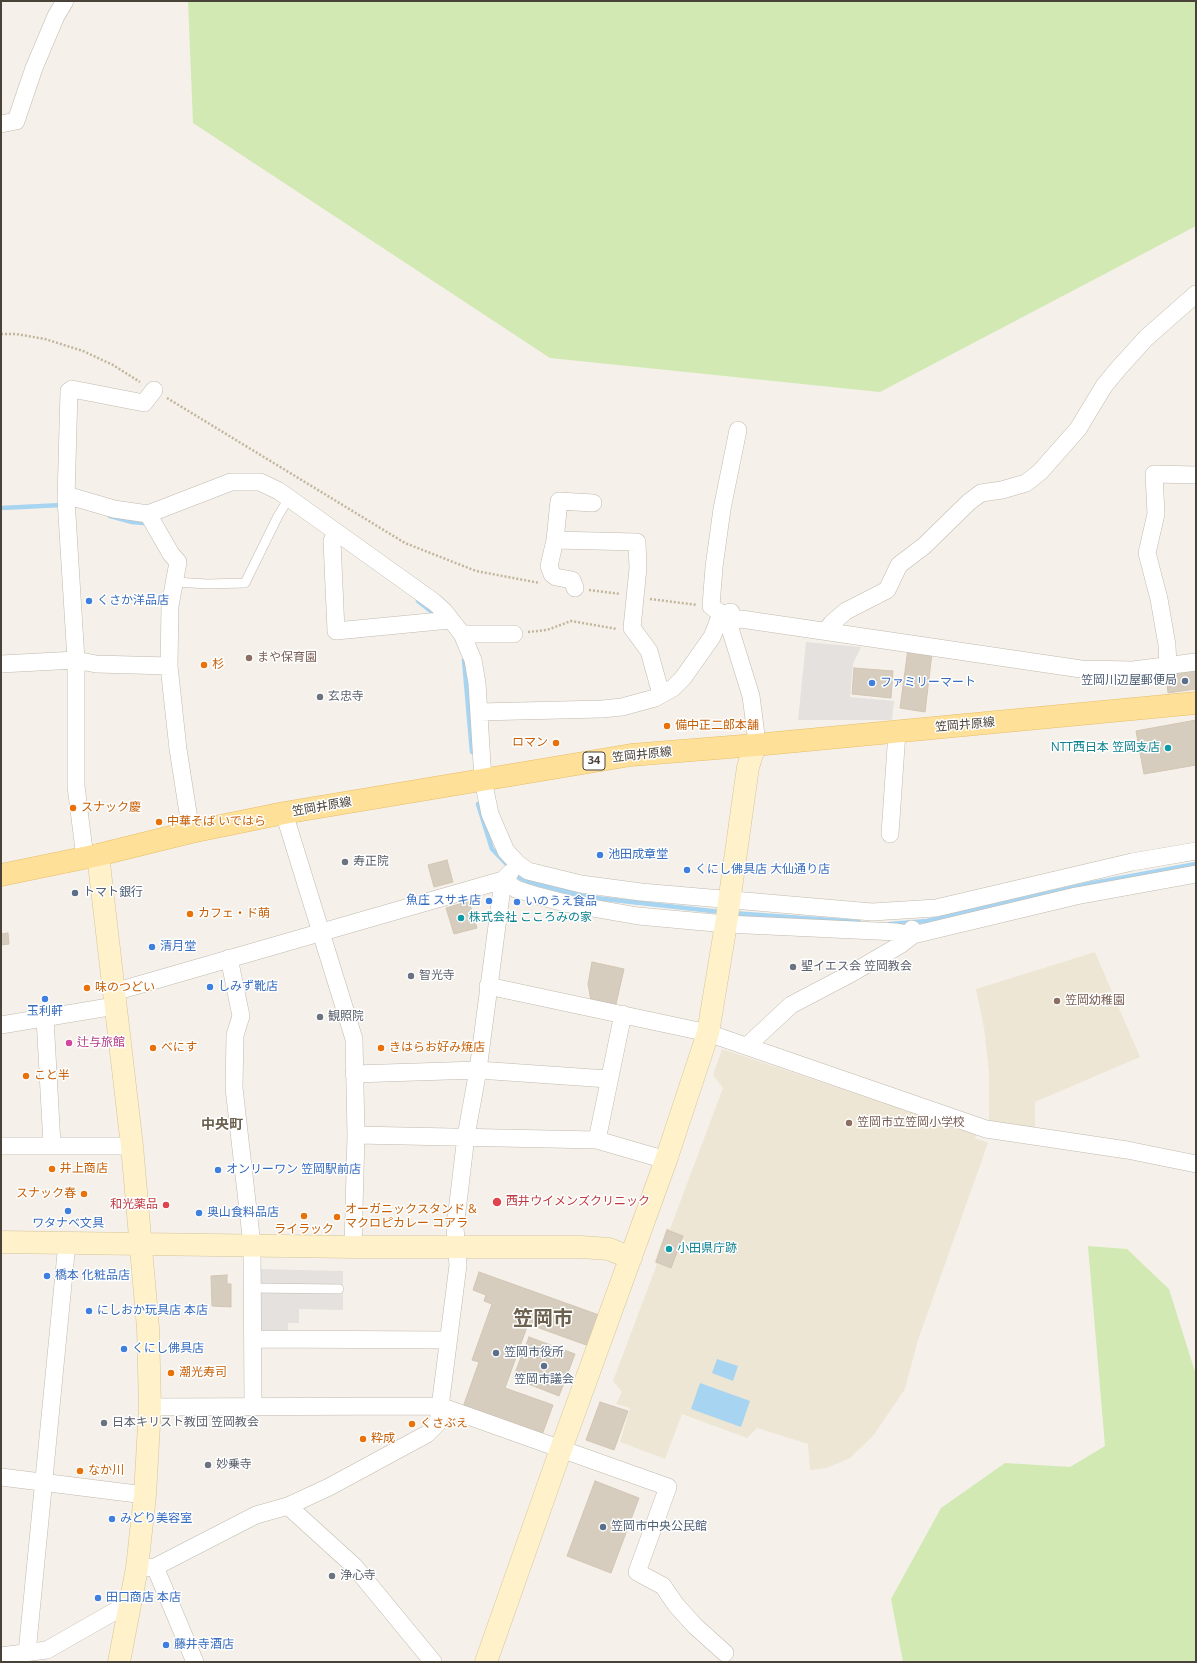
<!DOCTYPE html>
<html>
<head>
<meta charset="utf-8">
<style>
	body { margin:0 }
	#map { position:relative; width:1197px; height:1663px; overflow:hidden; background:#f5f1ea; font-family:"Open Sans",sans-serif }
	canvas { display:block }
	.frame { position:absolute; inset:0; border:2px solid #494238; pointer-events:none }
</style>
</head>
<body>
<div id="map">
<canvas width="1197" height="1663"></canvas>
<div class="frame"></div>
</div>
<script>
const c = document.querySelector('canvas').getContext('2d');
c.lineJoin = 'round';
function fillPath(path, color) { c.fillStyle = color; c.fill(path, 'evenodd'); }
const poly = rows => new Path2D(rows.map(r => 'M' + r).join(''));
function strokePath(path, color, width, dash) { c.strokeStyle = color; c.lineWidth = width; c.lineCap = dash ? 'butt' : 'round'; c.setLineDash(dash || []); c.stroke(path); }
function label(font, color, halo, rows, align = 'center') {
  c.font = font + ' "Open Sans","Noto Sans JP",sans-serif'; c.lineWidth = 3; c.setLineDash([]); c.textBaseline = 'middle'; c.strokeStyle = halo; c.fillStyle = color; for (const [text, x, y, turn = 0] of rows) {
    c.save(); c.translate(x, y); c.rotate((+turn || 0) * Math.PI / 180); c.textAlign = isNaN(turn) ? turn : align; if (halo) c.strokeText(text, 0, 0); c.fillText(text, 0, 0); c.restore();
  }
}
fillPath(poly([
	[1095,952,1140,1057,1035,1102,1035,1129,989,1123,989,1072,984,1028,976,989],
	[722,1049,977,1134,975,1138,988,1143,918,1340,905,1389,873,1436,850,1458,827,1468,810,1470,808,1444,757,1428,747,1438,682,1414,665,1459,620,1442,630,1408,616,1404,622,1392,613,1381,657,1264,654,1263,667,1228,670,1229,723,1088,713,1075]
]), '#eee6d4');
fillPath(poly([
	[188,1,1196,1,1196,226,880,392,550,358,193,123],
	[1088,1246,1127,1249,1169,1289,1196,1375,1196,1662,903,1662,891,1599,941,1508,1005,1463,1070,1467,1105,1446]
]), '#d2e9b3');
fillPath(poly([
	[806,642,861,647,853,664,850,697,894,701,892,720,798,720],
	[260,1269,343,1271,343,1310,299,1309,299,1323,288,1323,288,1335,260,1330]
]), '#e4e1de');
fillPath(poly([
	[717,1359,738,1366,733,1381,712,1373],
	[700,1383,750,1401,741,1427,691,1409]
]), '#a7d4f1');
strokePath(poly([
	[1,508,62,505],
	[110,516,132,522,143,523,148,521],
	[418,601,437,616],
	[464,660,472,752],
	[478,804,492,849,520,878,529,882,587,897,721,912],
	[732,913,859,922],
	[890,924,927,921,1088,884,1196,864]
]), '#a7d4f1', 4.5);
const building = poly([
	[908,649,932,653,925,712,900,708,908,649],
	[854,668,893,671,891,698,852,694,854,668],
	[1196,669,1196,689,1168,693,1166,674,1196,669],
	[1196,720,1196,765,1144,774,1136,731,1196,720],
	[447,860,453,882,434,887,428,865,447,860],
	[469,901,477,928,454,934,446,908,469,901],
	[8,933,9,944,1,945,1,934,8,933],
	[592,962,624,969,616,1004,591,1001,588,984,592,962],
	[667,1230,683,1236,671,1268,656,1262,667,1230],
	[479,1272,599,1315,589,1346,528,1324,505,1388,553,1405,542,1435,463,1407,479,1362,472,1360,492,1304,484,1301,486,1295,473,1290,479,1272],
	[227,1275,227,1284,231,1284,231,1307,212,1306,211,1276,227,1275],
	[529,1337,575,1354,559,1396,513,1378,529,1337],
	[600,1402,628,1411,614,1450,586,1440,600,1402],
	[595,1481,639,1498,611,1573,567,1556,595,1481]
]);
fillPath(building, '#d7cdbf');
strokePath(building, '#d2c5b2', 1);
const lane = poly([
	[175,582,207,584,245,583,278,516,289,498],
	[253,1288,339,1289]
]);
const street = poly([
	[1,124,16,121,34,68,56,16,65,1],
	[66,495,114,509,148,514,171,554,178,562,170,606,169,666,178,749,191,832],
	[148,514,231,482,260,482,279,491,434,602,444,611,462,634,473,660,477,683,483,780,490,814,506,851,518,864,528,871,581,884,641,892,872,912,936,908,1132,862,1196,851],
	[336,532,332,541,336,631,450,620],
	[555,540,559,501,593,503],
	[575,588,572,580,556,577,552,574,549,566,555,540,637,542,638,568,632,628,649,651,661,694],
	[721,614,711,606,714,567,722,509,738,430],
	[718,621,728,622,751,696,756,735,755,745],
	[728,622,741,619,1081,669,1133,670,1196,662],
	[826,631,832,623,846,611,887,590,899,565,924,546,969,502,981,493,1002,490,1026,483,1040,472,1078,429,1104,386,1118,369,1146,338,1196,294],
	[462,634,514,634],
	[1,664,76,660,96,664,169,666],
	[1168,667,1167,645,1159,599,1147,553,1156,514,1154,474,1196,475],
	[479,712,602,709,622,707,655,698,673,688,683,678,712,637,721,614,731,612],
	[284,813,354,1039,356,1135,353,1247],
	[890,834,897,732],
	[85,858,76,786,76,660,66,499,69,391,72,389,144,403,154,390],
	[229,958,241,1016,235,1035,234,1088,252,1245,253,1405],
	[488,986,708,1033,986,1129,1127,1150,1196,1164],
	[114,992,503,880,516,889,538,896,569,904,638,916,726,924,897,932,913,935,1076,896,1196,874],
	[45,1018,52,1145],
	[1,1025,115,1006],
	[747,1046,791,1005,852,973,900,945,913,935,912,929],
	[354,1074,478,1070,608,1079],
	[356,1135,597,1140,666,1160],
	[597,1140,623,1014],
	[1,1146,132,1146],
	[254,1339,448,1340],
	[150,1407,440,1406,668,1487,637,1572,663,1586,676,1605,695,1626,725,1653],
	[1,1477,145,1495],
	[288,1506,354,1566,433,1662],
	[155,1567,195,1662],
	[137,1568,155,1567,256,1515,288,1506,329,1487,427,1434,438,1423,458,1265,455,1228,466,1136,478,1070,503,880,510,873],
	[27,1653,67,1243],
	[1,1656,47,1650,117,1610,130,1605]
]);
const secondary = poly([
	[98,855,132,1146,148,1328,150,1407,145,1495,137,1568,119,1662],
	[1,1242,353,1247,581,1247,609,1249,631,1258],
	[486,1662,561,1449,666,1160,708,1033,726,924,748,767,755,745]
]);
const primary = poly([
	[1,875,98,855,191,832,284,813,631,755,755,745,1196,703]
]);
strokePath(lane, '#c1b9ac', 10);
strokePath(street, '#c1b9ac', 18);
strokePath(secondary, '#d5c49a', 23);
strokePath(primary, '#e5bd68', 23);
strokePath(poly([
	[1,334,16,334,45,339,83,351,113,365,140,382],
	[167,398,405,543,476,571,540,583],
	[589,590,620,594],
	[650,599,697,605],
	[528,632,547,630,571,621,617,629]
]), '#c3b59d', 2.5, [2, 2]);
strokePath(lane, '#fff', 9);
strokePath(street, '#fff', 17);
strokePath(secondary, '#fff1ca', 22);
strokePath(primary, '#ffe099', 22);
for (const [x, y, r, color] of [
	[89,601,4,"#3f7fe0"],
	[249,658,4,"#8d6e63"],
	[204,665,4,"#e8710a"],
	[1185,681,4,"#5c6f8a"],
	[872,683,4,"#3f7fe0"],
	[320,697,4,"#6b7280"],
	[667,726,4,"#e8710a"],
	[556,743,4,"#e8710a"],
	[1168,748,4,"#0f9aa8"],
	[73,808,4,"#e8710a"],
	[159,822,4,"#e8710a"],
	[600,855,4,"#3f7fe0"],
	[345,862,4,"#6b7280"],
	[687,870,4,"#3f7fe0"],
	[75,893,4,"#5c6f8a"],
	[489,901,4,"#3f7fe0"],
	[517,902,4,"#3f7fe0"],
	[190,914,4,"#e8710a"],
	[461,918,4,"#0f9aa8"],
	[152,947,4,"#3f7fe0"],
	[793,967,4,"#6b7280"],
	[411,976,4,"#6b7280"],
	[210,987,4,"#3f7fe0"],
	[87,988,4,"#e8710a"],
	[45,999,4,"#3f7fe0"],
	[1057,1001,4,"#8d6e63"],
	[320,1017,4,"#6b7280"],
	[69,1043,4,"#d1479c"],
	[153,1048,4,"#e8710a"],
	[381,1048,4,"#e8710a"],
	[26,1076,4,"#e8710a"],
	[849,1123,4,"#8d6e63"],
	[52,1169,4,"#e8710a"],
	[218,1170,4,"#3f7fe0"],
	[84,1194,4,"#e8710a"],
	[497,1202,5,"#e0444e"],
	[166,1205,4,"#e0444e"],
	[68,1211,4,"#3f7fe0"],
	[199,1213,4,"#3f7fe0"],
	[304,1216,4,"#e8710a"],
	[337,1217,4,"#e8710a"],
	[669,1249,4,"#0f9aa8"],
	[47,1276,4,"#3f7fe0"],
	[89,1311,4,"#3f7fe0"],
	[124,1349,4,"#3f7fe0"],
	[496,1353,4,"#5c6f8a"],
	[544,1366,4,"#5c6f8a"],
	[171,1373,4,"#e8710a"],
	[104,1423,4,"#6b7280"],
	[412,1424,4,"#e8710a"],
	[363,1439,4,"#e8710a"],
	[208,1465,4,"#6b7280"],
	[80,1471,4,"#e8710a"],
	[112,1519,4,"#3f7fe0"],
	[603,1527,4,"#5c6f8a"],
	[332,1576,4,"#6b7280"],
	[98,1598,4,"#3f7fe0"],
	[166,1645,4,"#3f7fe0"]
]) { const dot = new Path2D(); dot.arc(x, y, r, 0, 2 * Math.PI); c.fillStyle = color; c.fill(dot); strokePath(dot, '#fff', 1.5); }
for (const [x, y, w] of [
	[594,761,22]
]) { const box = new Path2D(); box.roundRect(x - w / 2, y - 9, w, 18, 3); c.fillStyle = '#fff'; c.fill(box); strokePath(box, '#494238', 1); }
label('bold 11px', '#494238', null, [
	["34",594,761]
]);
label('12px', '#366cbe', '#fff', [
	["くさか洋品店",97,601],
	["ファミリーマート",880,683],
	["池田成章堂",608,855],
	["くにし佛具店 大仙通り店",695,870],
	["魚庄 スサキ店",481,901,"right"],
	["いのうえ食品",525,902],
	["清月堂",160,947],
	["しみず靴店",218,987],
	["玉利軒",45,1012,"center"],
	["オンリーワン 笠岡駅前店",226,1170],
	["奥山食料品店",207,1213],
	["ワタナベ文具",68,1224,"center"],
	["橋本 化粧品店",55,1276],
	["にしおか玩具店 本店",97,1311],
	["くにし佛具店",132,1349],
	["みどり美容室",120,1519],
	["田口商店 本店",106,1598],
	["藤井寺酒店",174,1645]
], 'left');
label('12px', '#785e54', '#fff', [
	["まや保育園",257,658],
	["笠岡幼稚園",1065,1001],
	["笠岡市立笠岡小学校",857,1123]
], 'left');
label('12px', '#c56008', '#fff', [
	["杉",212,665],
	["備中正二郎本舗",675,726],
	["ロマン",548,743,"right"],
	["スナック慶",81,808],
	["中華そば いではら",167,822],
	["カフェ・ド萌",198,914],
	["味のつどい",95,988],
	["べにす",161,1048],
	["きはらお好み焼店",389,1048],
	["こと半",34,1076],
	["井上商店",60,1169],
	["スナック春",76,1194,"right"],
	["オーガニックスタンド &",345,1210],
	["マクロピカレー コアラ",345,1224],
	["ライラック",304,1230,"center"],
	["潮光寿司",179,1373],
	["くさぶえ",420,1424],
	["粋成",371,1439],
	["なか川",88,1471]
], 'left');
label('12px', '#4e5e75', '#fff', [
	["笠岡川辺屋郵便局",1177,681,"right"],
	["トマト銀行",83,893],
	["笠岡市役所",504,1353],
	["笠岡市議会",544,1380,"center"],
	["笠岡市中央公民館",611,1527]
], 'left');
label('12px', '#5b616d', '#fff', [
	["玄忠寺",328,697],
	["寿正院",353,862],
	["聖イエス会 笠岡教会",801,967],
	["智光寺",419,976],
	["観照院",328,1017],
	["日本キリスト教団 笠岡教会",112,1423],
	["妙乗寺",216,1465],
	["浄心寺",340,1576]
], 'left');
label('12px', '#494238', '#fff', [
	["笠岡井原線",965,725,-5],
	["笠岡井原線",642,755,-6],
	["笠岡井原線",322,807,-10]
]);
label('12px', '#0d838f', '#fff', [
	["NTT西日本 笠岡支店",1160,748,"right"],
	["株式会社 こころみの家",469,918],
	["小田県庁跡",677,1249]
], 'left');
label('12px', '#b23c85', '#fff', [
	["辻与旅館",77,1043]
], 'left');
label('12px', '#be3a42', '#fff', [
	["西井ウイメンズクリニック",506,1202],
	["和光薬品",158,1205,"right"]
], 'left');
label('bold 14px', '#6c604f', '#fff', [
	["中央町",222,1125]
]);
label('bold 20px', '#6c604f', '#fff', [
	["笠岡市",543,1319]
]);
</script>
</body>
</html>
